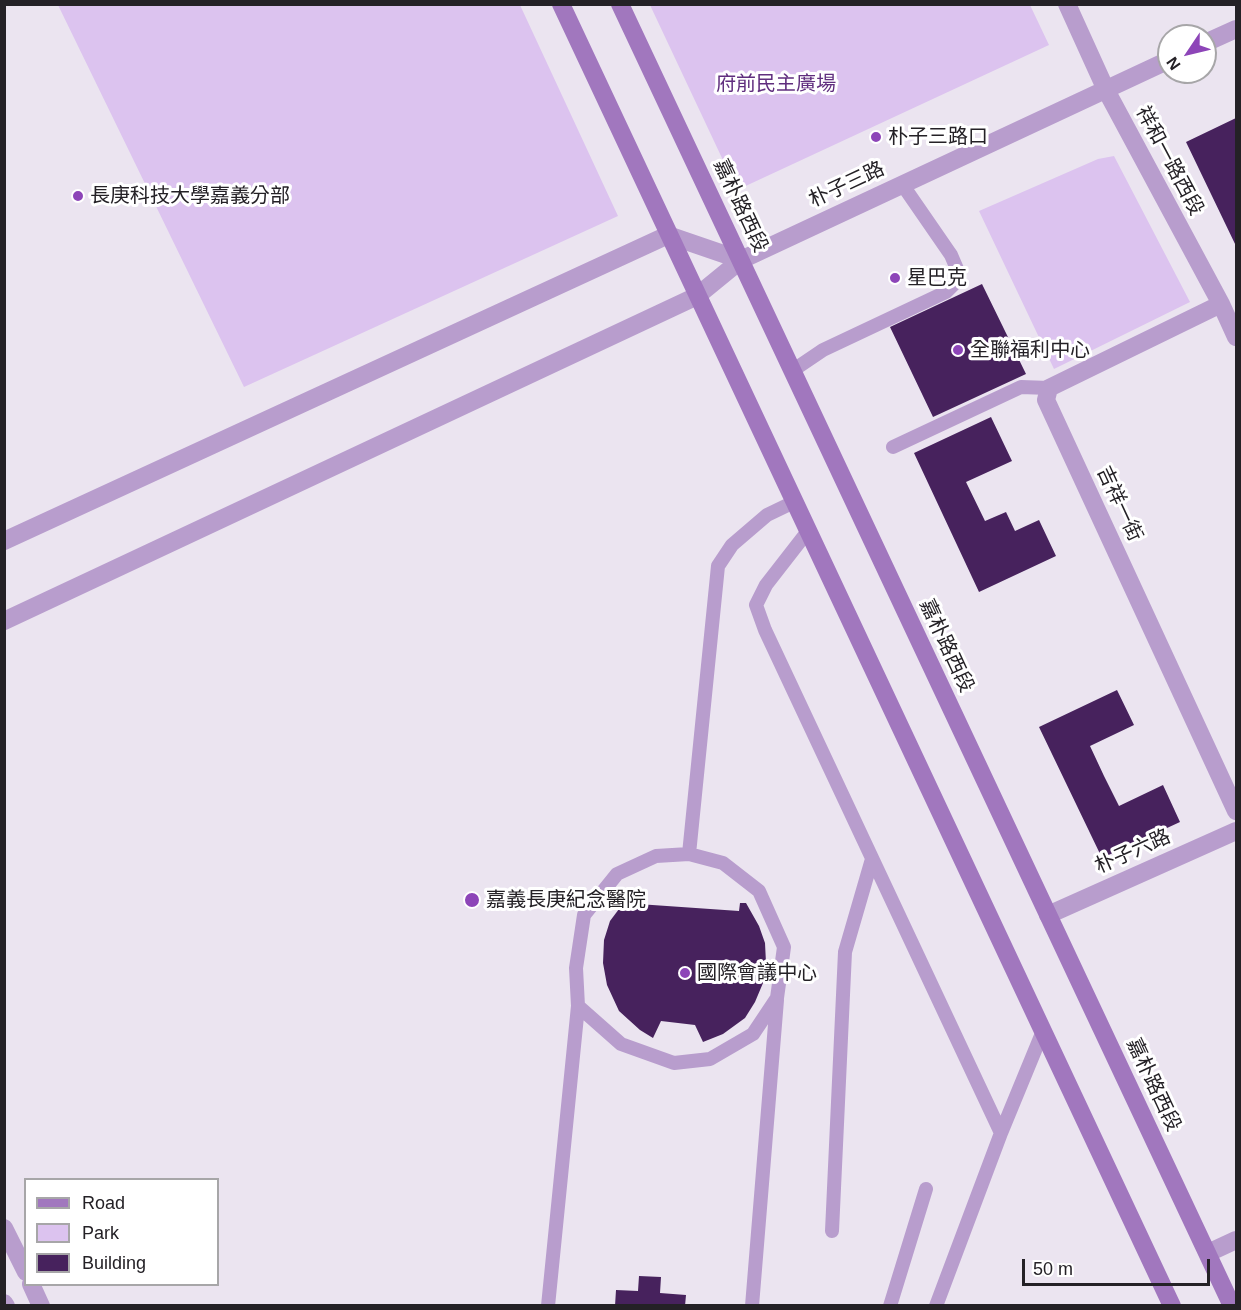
<!DOCTYPE html>
<html>
<head>
<meta charset="utf-8">
<style>
	body { margin:0 }
	#map { position:relative; width:1241px; height:1310px; overflow:hidden; background:#ebe4f0; font-family:Arial,sans-serif }
	canvas { display:block }
	.frame { position:absolute; inset:0; border:6px solid #242126; pointer-events:none }
	.legend { position:absolute; left:24px; top:1178px; width:195px; height:108px; box-sizing:border-box; background:#fff; border:2px solid #a7a6a8; margin:0; padding:8px 10px; list-style:none; font-size:18px; color:#242126 }
	.legend li { display:flex; align-items:center; gap:12px; height:30px }
	.legend b { width:30px; border:2px solid #a7a6a8 }
	.north { position:absolute; left:1157px; top:24px; width:60px; height:60px; box-sizing:border-box; background:#fff; border:2px solid #a7a6a8; border-radius:50%; rotate:235deg; font-size:16px; font-weight:700; line-height:24px; text-align:center; color:#242126 }
	.north::after { content:''; display:block; margin:auto; width:21px; height:27px; background:#8d45b8; clip-path:polygon(50% 0,100% 100%,50% 72%,0 100%) }
	.scale { position:absolute; left:1022px; top:1259px; width:188px; height:27px; box-sizing:border-box; border:3px solid #242126; border-top:0; padding-left:8px; font-size:18px; line-height:21px; white-space:nowrap; color:#242126; -webkit-text-stroke:4px #fff; paint-order:stroke }
</style>
</head>
<body>
<div id="map">
<canvas width="1241" height="1310"></canvas>
<div class="frame"></div>
<ul class="legend">
<li><b style="height:8px;background:#a177be"></b>Road</li>
<li><b style="height:16px;background:#dcc3ef"></b>Park</li>
<li><b style="height:16px;background:#47225d"></b>Building</li>
</ul>
<div class="north">N</div>
<div class="scale">50 m</div>
</div>
<script>
const c = document.querySelector('canvas').getContext('2d');
c.lineJoin = 'round';
function fillPath(path, color) { c.fillStyle = color; c.fill(path, 'evenodd'); }
const poly = rows => new Path2D(rows.map(r => 'M' + r).join(''));
function strokePath(path, color, width, dash) { c.strokeStyle = color; c.lineWidth = width; c.lineCap = dash ? 'butt' : 'round'; c.setLineDash(dash || []); c.stroke(path); }
function label(font, color, halo, rows, align = 'center') {
  c.font = font + ' Arial,"Noto Sans TC",sans-serif'; c.lineWidth = 6; c.setLineDash([]); c.textBaseline = 'middle'; c.strokeStyle = halo; c.fillStyle = color; for (const [text, x, y, turn = 0] of rows) {
    c.save(); c.translate(x, y); c.rotate((+turn || 0) * Math.PI / 180); c.textAlign = isNaN(turn) ? turn : align; if (halo) c.strokeText(text, 0, 0); c.fillText(text, 0, 0); c.restore();
  }
}
fillPath(poly([
	[58,5,520,5,618,216,244,387],
	[650,5,1030,5,1049,45,737,190],
	[1114,156,1190,302,1054,369,979,211,1098,159]
]), '#dcc3ef');
fillPath(poly([
	[1236,118,1236,246,1186,142],
	[982,284,1026,374,933,417,890,327],
	[991,417,1012,461,966,482,985,521,1006,512,1015,531,1039,520,1056,556,979,592,914,453],
	[1117,690,1134,725,1090,746,1104,776,1119,806,1163,785,1180,822,1102,858,1039,727],
	[637,893,638,904,739,911,740,903,746,903,759,926,765,943,766,963,763,983,755,1002,745,1018,723,1034,703,1042,695,1025,661,1021,653,1038,640,1030,619,1011,607,985,603,963,604,940,610,921,622,905],
	[639,1276,661,1277,660,1293,686,1295,685,1306,615,1306,616,1290,638,1291]
]), '#47225d');
strokePath(poly([
	[792,371,823,350,946,292,956,282,957,269,951,255,902,184],
	[893,447,1021,387,1049,388],
	[808,531,766,585,756,605,765,630,1001,1133,936,1306],
	[689,854,723,863,759,891,784,947,777,998,753,1034,710,1059,674,1063,621,1044,578,1006,576,968,584,915,617,874,656,856,689,854],
	[689,854,718,566,732,545,767,515,794,502],
	[1001,1133,1043,1031],
	[832,1231,845,952,872,859],
	[548,1306,578,1006],
	[752,1306,777,1000],
	[890,1306,926,1189]
]), '#b89dcd', 14);
strokePath(poly([
	[1067,4,1106,90,1221,304,1236,337],
	[1205,43,1236,29],
	[1221,304,1049,388,1046,400,1236,811],
	[4,541,668,235,741,260],
	[4,621,697,296,741,260,1169,60],
	[1048,915,1236,831],
	[4,1228,26,1272],
	[1208,1253,1236,1240],
	[31,1284,41,1306],
	[4,1303,6,1306]
]), '#b89dcd', 18);
strokePath(poly([
	[561,4,1172,1306],
	[620,4,1232,1306]
]), '#a177be', 18);
for (const [x, y, r, color] of [
	[876,137,6,"#8d45b8"],
	[78,196,6,"#8d45b8"],
	[895,278,6,"#8d45b8"],
	[958,350,6,"#8d45b8"],
	[472,900,8,"#8d45b8"],
	[685,973,6,"#8d45b8"]
]) { const dot = new Path2D(); dot.arc(x, y, r, 0, 2 * Math.PI); c.fillStyle = color; c.fill(dot); strokePath(dot, '#fff', 2); }
label('20px', '#602e7e', '#fff', [
	["府前民主廣場",776,84]
]);
label('20px', '#242126', '#fff', [
	["朴子三路口",888,137],
	["長庚科技大學嘉義分部",90,196],
	["星巴克",907,278],
	["全聯福利中心",970,350],
	["嘉義長庚紀念醫院",486,900],
	["國際會議中心",697,973]
], 'left');
label('20px', '#242126', '#fff', [
	["祥和一路西段",1169,161,62],
	["朴子三路",847,185,-25],
	["嘉朴路西段",740,206,65],
	["吉祥一街",1119,504,65],
	["嘉朴路西段",946,646,65],
	["朴子六路",1133,852,-24],
	["嘉朴路西段",1153,1085,65]
]);
</script>
</body>
</html>
